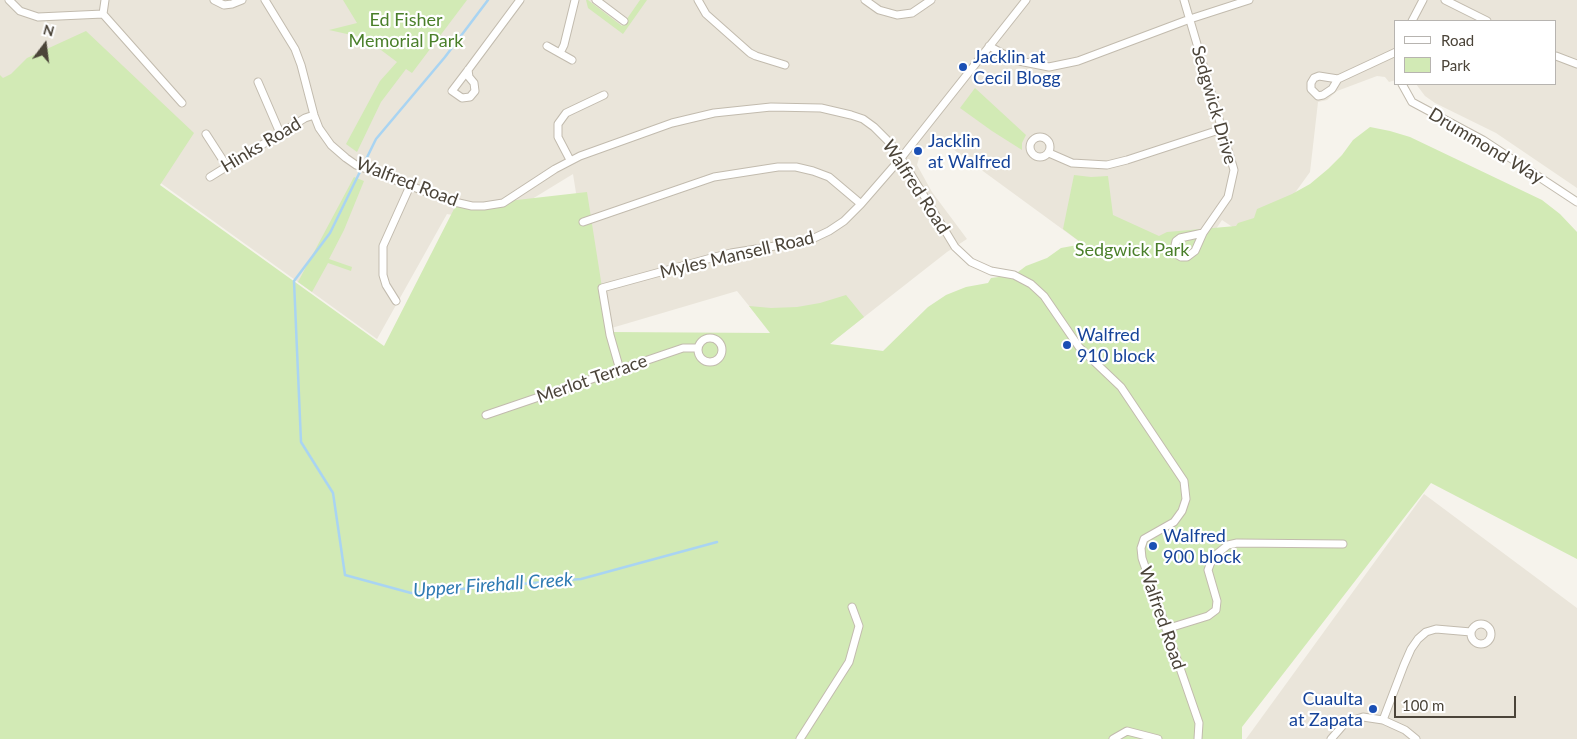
<!DOCTYPE html>
<html>
<head>
<meta charset="utf-8">
<style>
	body { margin:0 }
	#map { position:relative; width:1577px; height:739px; overflow:hidden; background:#f6f3ec; font-family:Lato,sans-serif }
	canvas { display:block }
	.legend { position:absolute; left:1394px; top:20px; width:162px; height:65px; box-sizing:border-box; background:#fff; border:1px solid #b7b4b0; margin:0; padding:6px 9px; list-style:none; font-size:15px; color:#4b4439 }
	.legend li { display:flex; align-items:center; gap:10px; height:25px }
	.legend b { width:25px; border:1px solid #b7b4b0 }
	.north { position:absolute; left:20px; top:20px; width:50px; height:50px; -webkit-text-stroke:4px #fff; paint-order:stroke; rotate:15deg; font-size:14px; font-weight:700; line-height:20px; text-align:center; color:#4b4439 }
	.north::after { content:''; display:block; margin:auto; width:18px; height:22px; background:#4b4439; clip-path:polygon(50% 0,100% 100%,50% 72%,0 100%) }
	.scale { position:absolute; left:1394px; top:696px; width:122px; height:22px; box-sizing:border-box; border:2px solid #4b4439; border-top:0; padding-left:6px; font-size:15px; line-height:18px; white-space:nowrap; color:#4b4439; -webkit-text-stroke:4px #fff; paint-order:stroke }
</style>
</head>
<body>
<div id="map">
<canvas width="1577" height="739"></canvas>
<ul class="legend">
<li><b style="height:6px;background:#fff"></b>Road</li>
<li><b style="height:14px;background:#d2eab5"></b>Park</li>
</ul>
<div class="north">N</div>
<div class="scale">100 m</div>
</div>
<script>
const c = document.querySelector('canvas').getContext('2d');
c.lineJoin = 'round';
function fillPath(path, color) { c.fillStyle = color; c.fill(path, 'evenodd'); }
const poly = rows => new Path2D(rows.map(r => 'M' + r).join(''));
function strokePath(path, color, width, dash) { c.strokeStyle = color; c.lineWidth = width; c.lineCap = dash ? 'butt' : 'round'; c.setLineDash(dash || []); c.stroke(path); }
function label(font, color, halo, rows, align = 'center') {
  c.font = font + ' Lato,sans-serif'; c.lineWidth = 4.5; c.setLineDash([]); c.textBaseline = 'middle'; c.strokeStyle = halo; c.fillStyle = color; for (const [text, x, y, turn = 0] of rows) {
    c.save(); c.translate(x, y); c.rotate((+turn || 0) * Math.PI / 180); c.textAlign = isNaN(turn) ? turn : align; if (halo) c.strokeText(text, 0, 0); c.fillText(text, 0, 0); c.restore();
  }
}
fillPath(poly([
	[0,0,1577,0,1577,188,1496,133,1435,103,1425,96,1416,84,1556,84,1556,21,1396,21,1396,80,1389,82,1385,77,1377,76,1337,91,1327,100,1318,102,1310,172,1258,244,1222,220,1196,259,1177,313,935,136,920,154,917,165,932,192,967,239,947,252,799,368,737,291,598,332,573,174,519,207,464,217,447,214,377,339,144,171,0,92],
	[1424,494,1577,608,1577,739,1246,739]
]), '#eae5da');
fillPath(poly([
	[343,0,467,0,412,73,406,69,381,102,357,152,346,144,380,81,397,62,365,38,329,30,357,23],
	[586,0,588,0,622,26,640,0,647,0,623,34,588,8],
	[86,31,194,133,160,185,384,346,455,207,587,192,609,332,770,333,749,306,771,308,797,307,820,303,846,295,864,317,830,344,883,351,928,307,946,295,966,287,988,283,991,278,1014,275,1026,266,1047,258,1061,248,1083,244,1063,229,1074,175,1091,177,1108,176,1113,215,1159,236,1167,232,1236,226,1238,223,1254,218,1257,209,1292,194,1310,184,1328,169,1342,155,1353,140,1370,127,1390,131,1410,137,1542,200,1560,214,1577,232,1577,559,1431,483,1242,727,1242,739,0,739,0,75,3,78,11,74,27,58],
	[975,88,1026,135,1022,143,1022,150,992,131,960,108],
	[354,177,364,181,344,230,329,259,352,267,351,271,328,263,312,292,298,282]
]), '#d2eab5');
strokePath(poly([
	[488,0,445,57,376,139,330,233,294,281,301,442,333,493,345,575,411,593,581,579,717,542]
]), '#a9d4f2', 2.5);
const minor = poly([
	[9,0,20,11,38,17,103,14],
	[214,0,224,5,232,4,242,0],
	[265,0,295,49,301,65,314,115,319,128,331,145,346,158,356,165,450,201,472,206,484,206,503,203,555,169,580,156,672,123,714,113,771,107,821,108,851,115,863,119,874,127,891,144,901,158,955,247,971,262,991,271,1014,275,1031,284,1044,296,1079,347,1121,387,1184,481,1186,499,1182,511,1174,522,1144,539,1141,548,1142,558,1199,723,1198,739],
	[596,0,624,21],
	[698,0,706,14,750,53,756,56,785,65],
	[865,0,879,10,897,15,912,13,931,0],
	[1184,0,1234,170,1228,197,1203,233,1195,251,1187,257,1181,257,1176,254,1174,250,1176,241,1180,238,1203,233],
	[1445,0,1487,21],
	[103,14,182,103],
	[103,14,105,0],
	[1412,21,1423,0],
	[547,46,572,60],
	[989,46,1014,60,1049,67,1078,61,1190,19,1249,0],
	[560,53,564,45,575,0],
	[1556,56,1577,64],
	[468,70,469,77,474,83,475,91,470,97,462,98,452,91,468,70,520,0],
	[1338,79,1319,76,1314,78,1311,83,1311,89,1318,96,1323,95,1332,89,1338,79,1396,52],
	[258,82,280,133],
	[1402,84,1412,102,1483,140,1577,202],
	[206,134,226,165],
	'1030 147a10 10 0 1 1 20 0a10 10 0 1 1-20 0Z',
	[1049,153,1072,163,1107,165,1127,160,1222,129],
	[570,160,558,137,558,124,566,113,604,95],
	[210,177,305,118,314,115],
	[583,222,714,177,778,167,796,167,813,171,829,177,861,204],
	[396,301,386,285,383,275,383,246,410,186],
	'698 350a12 12 0 1 1 24 0a12 12 0 1 1-24 0Z',
	[620,370,610,335,602,288,715,257,731,253,794,243,812,239,829,231,844,221,861,204,901,158,1026,0],
	[486,415,683,348,698,348],
	'1471 634a10 10 0 1 1 20 0a10 10 0 1 1-20 0Z',
	[1166,629,1208,616,1216,610,1217,601,1208,570,1213,557,1228,545,1237,543,1343,544],
	[1383,720,1404,665,1411,649,1418,639,1426,632,1436,629,1471,632],
	[800,739,849,662,859,626,852,607],
	[1113,739,1127,731,1158,739],
	[1331,739,1345,723,1363,717,1383,720,1405,730,1416,739]
]);
strokePath(minor, '#c2bbae', 9);
strokePath(minor, '#fff', 7);
for (const [x, y, r, color] of [
	[963,67,5,"#1a4fb4"],
	[918,151,5,"#1a4fb4"],
	[1067,345,5,"#1a4fb4"],
	[1153,546,5,"#1a4fb4"],
	[1373,709,5,"#1a4fb4"]
]) { const dot = new Path2D(); dot.arc(x, y, r, 0, 2 * Math.PI); c.fillStyle = color; c.fill(dot); strokePath(dot, '#fff', 2); }
label('18px', '#4a7f2a', '#fff', [
	["Ed Fisher",406,20],
	["Memorial Park",406,41],
	["Sedgwick Park",1132,250]
]);
label('18px', '#164399', '#fff', [
	["Jacklin at",973,57],
	["Cecil Blogg",973,78],
	["Jacklin",928,141],
	["at Walfred",928,162],
	["Walfred",1077,335],
	["910 block",1077,356],
	["Walfred",1163,536],
	["900 block",1163,557],
	["Cuaulta",1363,699,"right"],
	["at Zapata",1363,720,"right"]
], 'left');
label('18px', '#4b4439', '#fff', [
	["Sedgwick Drive",1214,105,74],
	["Hinks Road",261,145,-31],
	["Drummond Way",1486,146,31],
	["Walfred Road",407,182,21],
	["Walfred Road",916,187,57],
	["Myles Mansell Road",737,255,-13],
	["Merlot Terrace",592,379,-19],
	["Walfred Road",1162,618,71]
]);
label('italic 19px', '#2e7ab2', '#fff', [
	["Upper Firehall Creek",493,585,-4]
]);
</script>
</body>
</html>
